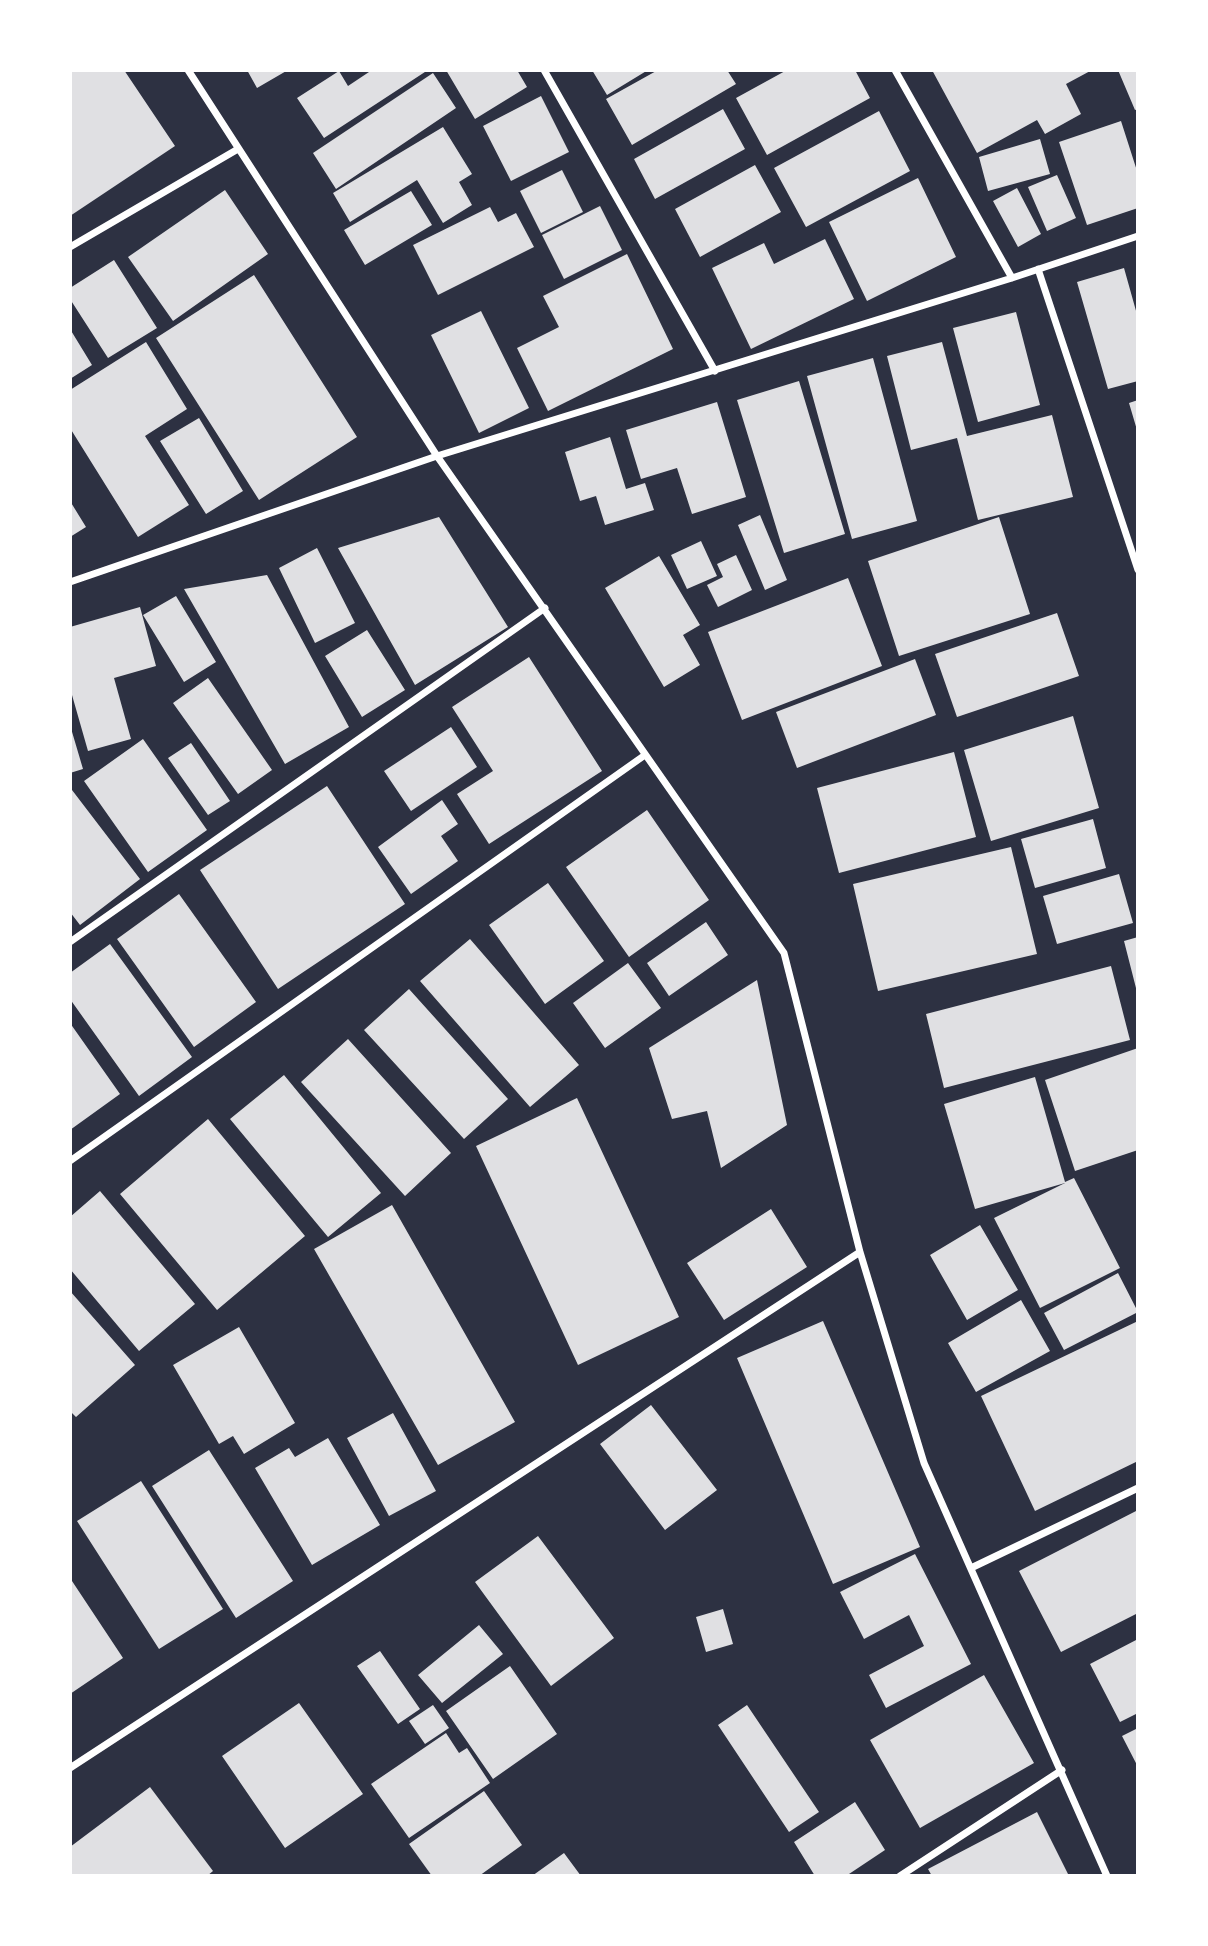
<!DOCTYPE html>
<html>
<head>
<meta charset="utf-8">
<style>
	body { margin:0 }
	#map { position:relative; width:1208px; height:1946px; overflow:hidden; background:#2d3142; font-family:"Nunito Sans",sans-serif }
	canvas { display:block }
	.frame { position:absolute; inset:0; border:72px solid #fff; pointer-events:none }
</style>
</head>
<body>
<div id="map">
<canvas width="1208" height="1946"></canvas>
<div class="frame"></div>
</div>
<script>
const c = document.querySelector('canvas').getContext('2d');
c.lineJoin = 'round';
function fillPath(path, color) { c.fillStyle = color; c.fill(path, 'evenodd'); }
const poly = rows => new Path2D(rows.map(r => 'M' + r).join(''));
function strokePath(path, color, width, dash) { c.strokeStyle = color; c.lineWidth = width; c.lineCap = dash ? 'butt' : 'round'; c.setLineDash(dash || []); c.stroke(path); }
fillPath(poly([
	[70,70,124,70,175,146,70,216],
	[247,70,288,70,257,88],
	[372,70,428,70,324,138,297,98,339,71,348,86],
	[446,70,517,70,527,87,475,119],
	[592,70,648,70,607,95],
	[658,70,727,70,736,84,632,145,606,99],
	[787,70,855,70,870,98,767,155,736,98],
	[932,70,1092,70,1066,84,1081,114,1045,134,1037,120,977,153],
	[1118,70,1138,70,1138,109,1135,110],
	[433,73,456,108,336,189,313,153],
	[541,96,569,152,511,181,483,126],
	[723,109,745,149,655,199,634,159],
	[879,111,910,171,806,227,774,168],
	[1121,121,1138,174,1138,208,1087,225,1059,142],
	[443,127,472,174,459,182,472,205,443,223,417,180,350,222,333,193],
	[1040,139,1050,174,988,191,979,157],
	[755,165,781,212,700,257,675,209],
	[562,170,583,212,541,233,520,191],
	[1057,175,1076,218,1047,231,1028,187],
	[918,178,956,257,867,301,829,222],
	[1017,188,1041,234,1018,247,993,201],
	[225,190,268,254,173,321,128,257],
	[411,191,432,225,365,265,344,230],
	[600,206,622,250,564,279,542,235],
	[490,207,498,222,516,213,534,247,438,295,413,245],
	[825,239,854,299,751,349,712,268,764,243,774,264],
	[627,254,673,349,548,411,517,348,559,327,543,296],
	[114,260,157,328,108,358,70,299,70,288],
	[1124,268,1138,318,1138,381,1108,389,1077,282],
	[254,275,357,437,259,500,156,338],
	[481,311,529,408,479,433,431,335],
	[1016,312,1040,405,978,422,953,328],
	[70,329,92,365,70,379],
	[146,342,187,409,145,436,189,505,138,537,70,428,70,390],
	[942,342,967,436,1052,415,1073,497,978,520,957,438,911,450,887,356],
	[873,358,917,521,852,539,807,376],
	[799,381,845,534,784,553,737,400],
	[1138,400,1138,430,1137,430,1129,403],
	[717,402,746,497,692,514,677,468,641,479,626,430],
	[199,418,243,491,206,514,160,441],
	[610,437,626,489,645,483,654,510,605,525,596,496,580,501,565,452],
	[70,501,86,527,70,537],
	[760,515,787,580,765,590,738,525],
	[439,517,508,627,415,685,338,548],
	[999,517,1030,614,899,656,868,561],
	[701,541,717,576,687,589,671,555],
	[317,548,355,623,315,643,279,568],
	[736,555,752,590,718,607,707,585,723,577,717,564],
	[659,556,700,625,683,635,700,665,664,687,605,588],
	[267,575,349,727,285,764,184,589],
	[848,578,882,666,742,720,708,632],
	[176,596,216,662,184,682,143,615],
	[140,607,156,666,114,678,131,739,88,751,70,688,70,627],
	[1057,613,1079,676,957,717,935,654],
	[367,630,405,690,362,717,325,656],
	[529,657,602,771,489,844,457,794,493,771,452,707],
	[915,659,936,715,797,768,776,712],
	[208,678,272,770,238,794,173,703],
	[1073,716,1099,808,991,841,964,750],
	[70,725,83,769,70,773],
	[451,727,477,767,411,811,384,771],
	[143,739,207,830,148,872,84,781],
	[191,743,230,801,208,815,168,758],
	[954,752,976,837,839,873,817,788],
	[327,786,405,904,278,989,200,870],
	[72,790,140,879,80,925,70,912],
	[442,800,458,824,441,836,458,861,411,894,378,847],
	[647,810,709,900,629,957,566,867],
	[1093,819,1106,868,1035,888,1021,839],
	[1011,847,1037,954,878,991,853,884],
	[1119,874,1133,923,1057,944,1043,896],
	[548,883,604,961,545,1004,489,925],
	[179,894,256,1002,194,1047,117,939],
	[706,922,728,955,669,996,647,963],
	[1138,937,1138,992,1137,992,1124,941],
	[470,939,579,1065,530,1107,420,981],
	[110,944,192,1057,139,1096,70,999,70,973],
	[628,963,661,1008,605,1048,573,1003],
	[1111,966,1130,1040,944,1088,926,1014],
	[757,980,787,1125,721,1168,707,1111,672,1119,649,1048],
	[409,989,508,1099,464,1139,364,1030],
	[70,1023,120,1094,70,1130],
	[348,1039,451,1153,405,1196,301,1082],
	[1138,1048,1138,1150,1075,1171,1045,1080],
	[284,1075,381,1193,328,1237,230,1119],
	[1035,1077,1065,1182,1074,1178,1120,1268,1040,1308,994,1218,1065,1183,975,1209,944,1104],
	[577,1098,679,1317,578,1365,476,1146],
	[208,1119,305,1236,217,1310,120,1194],
	[100,1191,195,1304,139,1351,70,1269,70,1217],
	[392,1205,515,1422,438,1465,314,1249],
	[771,1209,807,1267,724,1320,687,1263],
	[980,1225,1018,1290,967,1320,930,1255],
	[1118,1273,1138,1312,1064,1350,1044,1313],
	[70,1291,135,1365,76,1417,70,1411],
	[1021,1300,1050,1351,976,1392,948,1343],
	[823,1321,920,1547,833,1584,737,1358],
	[1138,1321,1138,1461,1035,1511,981,1396],
	[239,1327,295,1423,244,1454,233,1436,219,1444,173,1365],
	[651,1405,717,1490,665,1530,600,1444],
	[393,1413,436,1491,389,1516,347,1438],
	[328,1438,380,1525,312,1565,255,1468,289,1448,295,1457],
	[209,1450,293,1581,236,1618,152,1486],
	[141,1481,223,1609,159,1649,77,1521],
	[1138,1510,1138,1613,1061,1652,1019,1571],
	[538,1536,614,1638,551,1686,475,1582],
	[915,1554,971,1664,886,1708,869,1675,924,1646,909,1615,864,1639,840,1592],
	[72,1581,123,1658,70,1694,70,1583],
	[723,1609,733,1644,706,1652,696,1617],
	[479,1625,503,1654,442,1703,418,1675],
	[1138,1639,1138,1713,1120,1722,1090,1664],
	[380,1651,420,1709,398,1724,357,1666],
	[510,1666,557,1734,493,1779,446,1711],
	[984,1675,1034,1763,920,1828,870,1740],
	[299,1703,363,1794,285,1848,222,1756],
	[433,1705,449,1728,425,1744,409,1721],
	[747,1705,819,1812,789,1832,718,1725],
	[1138,1728,1138,1767,1122,1736],
	[446,1733,459,1753,467,1748,490,1783,409,1838,371,1784],
	[150,1787,213,1871,207,1876,70,1876,70,1847],
	[484,1791,522,1845,479,1876,432,1876,409,1844],
	[855,1802,885,1850,846,1876,815,1876,794,1842],
	[1037,1812,1069,1876,932,1876,928,1869],
	[564,1853,581,1876,532,1876]
]), '#e0e0e3');
strokePath(poly([
	[188,70,437,456,784,953,860,1252,924,1463,1107,1876],
	[544,70,715,371],
	[895,70,1012,278],
	[70,247,238,149],
	[1038,269,1138,570],
	[70,582,437,456,1012,278,1138,236],
	[70,942,545,608],
	[70,1161,645,755],
	[971,1568,1138,1488],
	[70,1768,860,1252],
	[900,1876,1062,1770]
]), '#fff', 7);
</script>
</body>
</html>
